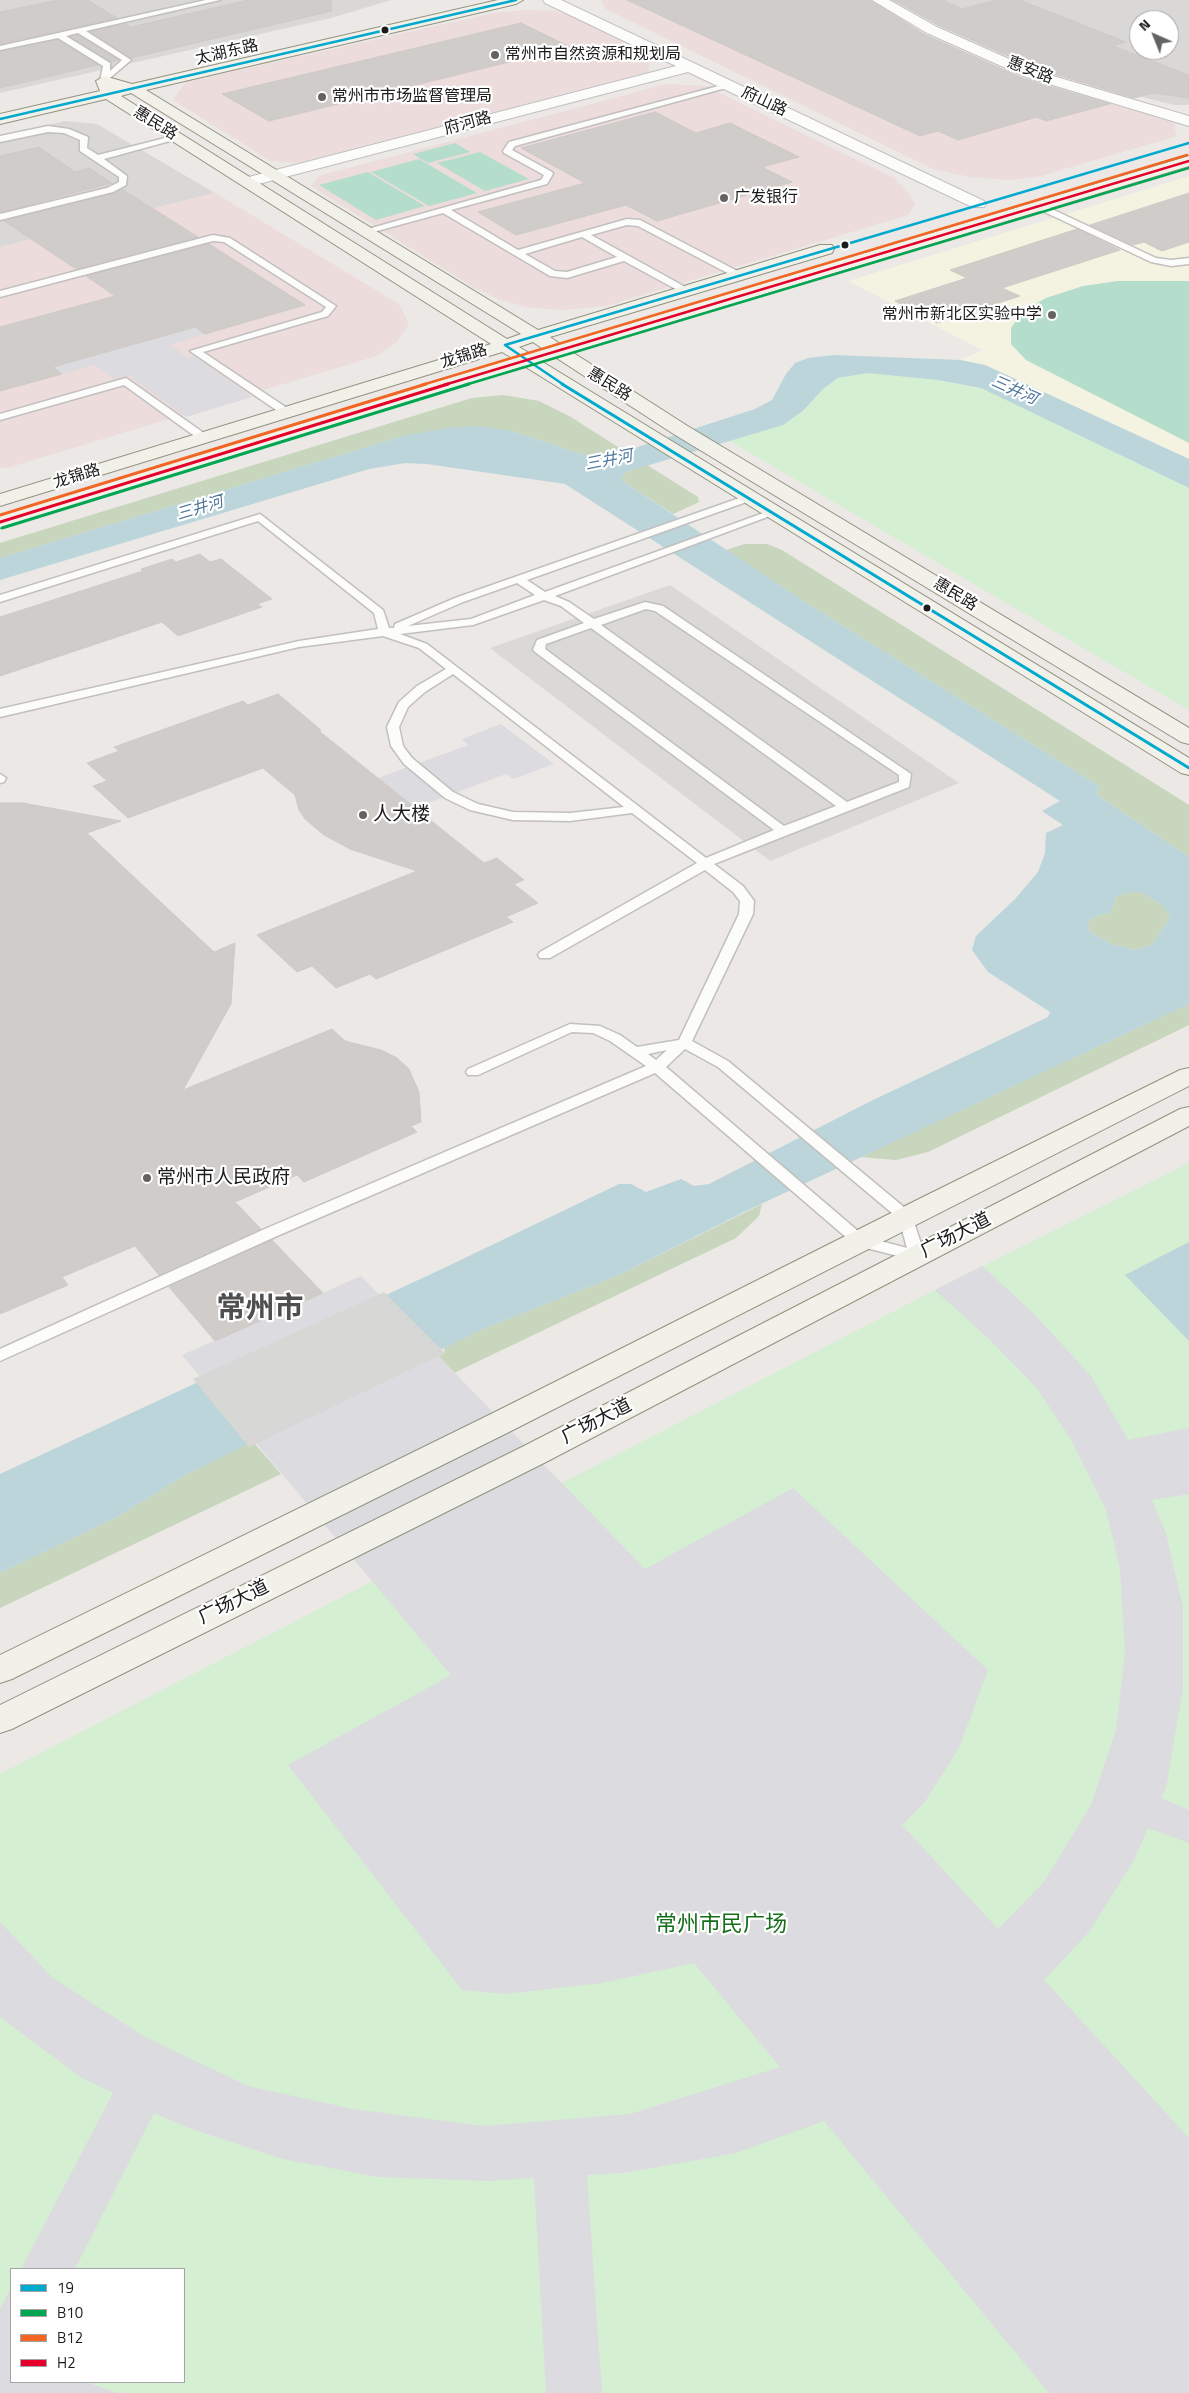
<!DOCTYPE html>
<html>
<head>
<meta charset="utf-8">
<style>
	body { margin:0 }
	#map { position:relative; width:1189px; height:2393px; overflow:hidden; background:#ebe8e5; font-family:"Titillium Web",sans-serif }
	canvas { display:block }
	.legend { position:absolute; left:10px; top:2268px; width:175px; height:115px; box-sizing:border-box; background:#fff; border:1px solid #a4a4a4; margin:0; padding:6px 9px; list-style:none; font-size:15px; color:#1c1c1c }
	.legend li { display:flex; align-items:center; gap:10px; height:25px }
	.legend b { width:25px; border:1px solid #a4a4a4 }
	.north { position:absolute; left:1129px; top:10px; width:50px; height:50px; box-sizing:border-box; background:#fff; border:1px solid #a4a4a4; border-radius:50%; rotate:316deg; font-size:14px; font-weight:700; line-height:20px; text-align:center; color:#1c1c1c }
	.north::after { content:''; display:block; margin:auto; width:18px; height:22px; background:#646362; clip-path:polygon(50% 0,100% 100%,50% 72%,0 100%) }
</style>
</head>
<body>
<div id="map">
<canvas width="1189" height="2393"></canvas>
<ul class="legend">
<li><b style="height:6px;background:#00a9ce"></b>19</li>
<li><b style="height:6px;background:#00a651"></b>B10</li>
<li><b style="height:6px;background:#f26522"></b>B12</li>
<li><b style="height:6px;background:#e4002b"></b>H2</li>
</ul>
<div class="north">N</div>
</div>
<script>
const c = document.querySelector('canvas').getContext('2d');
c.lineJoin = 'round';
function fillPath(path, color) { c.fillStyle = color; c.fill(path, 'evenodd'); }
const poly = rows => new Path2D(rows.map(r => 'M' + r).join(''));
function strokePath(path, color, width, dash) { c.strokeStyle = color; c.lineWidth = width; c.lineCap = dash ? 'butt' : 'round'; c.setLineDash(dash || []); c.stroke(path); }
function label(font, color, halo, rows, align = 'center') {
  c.font = font + ' "Titillium Web","Noto Sans SC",sans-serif'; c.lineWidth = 4.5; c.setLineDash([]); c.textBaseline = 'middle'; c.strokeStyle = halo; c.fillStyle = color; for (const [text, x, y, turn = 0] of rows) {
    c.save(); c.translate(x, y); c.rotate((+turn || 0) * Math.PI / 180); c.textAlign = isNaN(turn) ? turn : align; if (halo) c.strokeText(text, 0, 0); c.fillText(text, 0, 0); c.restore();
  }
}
fillPath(poly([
	[0,0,391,0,331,18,0,93],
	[895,0,1189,0,1189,105,1174,105,1044,72,946,29],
	[1139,20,1169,20,1169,50,1139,50],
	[65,121,97,124,215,193,0,247,0,136]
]), '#dad8d6');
fillPath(poly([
	[601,0,863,0,922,34,1017,77,1173,122,1177,136,1037,177,1008,180,970,177,933,169,606,9],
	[525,10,554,11,575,17,651,57,648,72,298,163,271,161,173,100,186,82,494,13],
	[667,84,705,86,894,178,908,192,915,204,908,215,606,306,563,310,526,307,498,299,473,287,311,186,319,176],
	[215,193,399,304,409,324,396,343,376,356,7,468,0,467,0,247]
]), '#ecdcdb');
fillPath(poly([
	[1189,176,1189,459,985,365,960,360,982,350,848,281]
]), '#f4f2e1');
fillPath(poly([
	[503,395,539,401,571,417,624,451,616,454,584,455,512,431,403,436,0,558,0,543,472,398],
	[647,465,698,497,699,502,673,514,621,480,626,472],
	[745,544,767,544,782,550,1189,805,1189,857,1097,795,1099,786,808,604,726,550],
	[1129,892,1144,893,1163,906,1170,918,1152,945,1134,950,1111,944,1090,932,1087,923,1096,916,1110,913,1117,896],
	[1189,1004,1189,1025,928,1152,896,1160,861,1157],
	[762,1204,759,1216,736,1238,454,1373,439,1356,445,1353,444,1348,483,1329,617,1276],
	[255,1444,281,1474,0,1608,0,1573,115,1518,187,1474,245,1445]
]), '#c7d6bc');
fillPath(poly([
	[867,373,938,380,981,388,1189,488,1189,710,728,440,783,425,803,412,823,389,838,378],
	[1189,1163,1189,2393,0,2393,0,1774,935,1290],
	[11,2269,184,2269,184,2382,11,2382]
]), '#d5efd3');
fillPath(poly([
	[455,143,470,152,428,163,413,154],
	[480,152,529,179,485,191,437,163],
	[419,159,477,193,429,206,371,172],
	[368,172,425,206,376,220,319,185],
	[1118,281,1189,281,1189,443,1026,360,1011,344,1011,328,1023,311,1046,298,1083,286]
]), '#b4decb');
fillPath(poly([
	[670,585,959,783,770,861,490,648]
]), '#dbd9d8');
fillPath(poly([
	[195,327,205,334,170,345,188,358,194,356,252,397,186,417,128,375,114,379,95,365,62,374,53,367],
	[501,724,554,764,513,779,506,774,415,808,378,778,468,745,462,739],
	[982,1266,1032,1312,1091,1376,1128,1440,1189,1428,1189,1494,1152,1500,1166,1533,1183,1607,1183,1688,1166,1788,1161,1798,1189,1810,1189,1843,1148,1828,1133,1862,1089,1932,1044,1980,1189,2138,1189,2393,1049,2393,824,2121,736,2153,623,2173,587,2175,602,2393,546,2393,534,2178,490,2181,378,2177,283,2159,186,2127,154,2113,75,2269,21,2269,113,2093,82,2078,0,2017,0,1922,53,1978,145,2037,248,2086,353,2109,484,2126,630,2114,780,2067,694,1963,602,1983,505,1994,462,1990,288,1765,451,1675,182,1355,361,1276,645,1569,793,1488,988,1670,959,1748,924,1803,902,1825,998,1929,1043,1883,1091,1805,1116,1730,1125,1652,1120,1569,1106,1510,1070,1438,1036,1387,989,1339,935,1290],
	[11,2288,11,2382,85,2382,118,2393,0,2393,0,2309]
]), '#dcdbdf');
fillPath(poly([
	[834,355,960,360,985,365,1189,459,1189,488,981,388,938,380,867,373,838,378,823,389,803,411,783,425,626,472,621,480,808,604,1099,786,1097,795,1189,857,1189,1004,746,1211,617,1276,483,1329,187,1474,115,1518,0,1573,0,1474,444,1268,619,1184,631,1184,646,1192,681,1179,694,1186,709,1184,869,1102,1048,1017,1050,1012,988,972,972,950,976,936,1015,899,1038,872,1045,853,1046,833,1063,825,1042,811,1060,801,565,484,427,464,405,463,369,469,0,580,0,558,403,436,446,428,479,426,512,431,584,455,616,454,755,409,772,400,786,374,795,363,808,358],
	[1129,892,1144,893,1163,906,1170,918,1152,945,1134,950,1111,944,1090,932,1087,923,1096,916,1110,913,1117,896],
	[1189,1242,1189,1341,1125,1275]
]), '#bbd5db');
fillPath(poly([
	[384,1292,445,1353,249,1447,193,1379]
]), '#d7d7d5');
const building = poly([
	[58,0,88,0,117,18,0,44,0,12,58,0],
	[248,0,331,0,332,11,131,58,91,32,126,24,131,27,248,0],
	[627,0,870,0,926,35,1025,79,1110,104,1046,121,1037,117,958,140,938,131,920,136,627,0],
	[893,0,943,0,962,9,996,0,1020,0,1126,42,1113,46,1189,75,1189,98,1153,93,1134,98,1037,69,938,25,893,0],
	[521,23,570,47,269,121,222,94,521,23],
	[78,35,119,60,111,62,71,37,78,35],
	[58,40,98,65,0,88,0,52,58,40],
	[655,112,696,133,730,123,799,157,762,167,792,182,657,221,626,205,516,235,478,212,585,183,521,148,655,112],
	[39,147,75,172,89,168,112,183,0,212,0,156,39,147],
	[122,189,198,237,76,269,4,221,113,194,122,189],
	[1189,193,1189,242,1162,251,1144,242,1133,245,1090,225,1189,193],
	[1077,229,1120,250,1002,288,1020,296,937,323,895,301,967,278,950,270,1077,229],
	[209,244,305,305,205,334,195,327,53,367,62,374,0,391,0,327,115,296,86,276,209,244],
	[200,554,210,562,221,559,272,599,257,604,262,607,178,636,162,622,0,676,0,617,143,571,141,569,172,559,176,562,200,554],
	[278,694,321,730,319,731,484,863,497,858,524,880,514,884,538,903,506,917,513,922,376,979,370,974,336,988,312,966,297,972,257,935,417,871,350,849,324,835,305,819,299,810,295,795,263,768,128,818,93,786,107,781,87,763,119,751,114,747,243,701,248,705,278,694],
	[0,803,23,803,121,821,87,833,214,952,235,943,231,1004,183,1090,332,1029,345,1041,381,1050,397,1058,409,1069,419,1092,421,1122,411,1126,417,1132,304,1182,297,1175,235,1202,261,1229,159,1275,135,1246,62,1277,68,1285,0,1314,0,803],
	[272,1240,323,1293,215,1341,169,1287,272,1240]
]);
fillPath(building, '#d0ccca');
strokePath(building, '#cecac6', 1);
const lane = poly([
	[206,0,220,0,86,31,131,60,104,83,100,81,103,66,58,38,0,50,0,46,206,0],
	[78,33,122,60,110,71,110,63,66,36,78,33],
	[726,84,733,86,515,146,512,150,552,172,553,174,547,184,451,210,518,250,627,219,640,220,741,273,741,277,735,277,638,226,627,225,591,235,689,289,689,293,683,293,624,261,567,278,550,276,443,213,366,234,361,231,541,180,544,175,504,153,503,151,509,142,726,84],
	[582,237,617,257,567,272,555,271,525,254,582,237],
	[48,126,69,129,88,137,87,148,98,155,177,135,181,138,104,159,127,176,126,185,113,192,0,220,0,214,107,188,119,182,119,177,80,151,80,140,64,133,48,132,0,142,0,136,48,126],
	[1039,203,1156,258,1171,260,1189,258,1189,264,1171,266,1151,262,1036,208,1035,206,1039,203],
	[213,235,230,238,336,306,328,316,203,352,290,410,290,414,282,414,190,351,322,312,326,307,224,242,213,241,0,297,0,291,213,235],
	[126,378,208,436,208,440,200,440,124,385,0,420,0,414,126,378],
	[748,495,753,498,752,500,527,580,545,592,769,511,777,511,778,513,555,596,569,602,594,619,645,602,663,606,911,774,909,787,714,864,743,886,754,901,753,914,692,1041,728,1061,911,1213,925,1256,922,1260,917,1261,855,1245,655,1073,277,1236,0,1361,0,1349,267,1228,646,1066,610,1041,593,1033,572,1032,478,1075,468,1075,466,1072,468,1069,570,1024,600,1026,620,1035,637,1047,679,1040,739,914,740,901,733,892,705,870,550,958,540,958,538,955,540,952,697,863,632,813,570,821,513,820,470,810,445,798,404,764,391,746,387,727,399,702,417,686,446,669,419,648,383,636,299,647,0,717,0,709,299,641,378,629,374,613,258,521,0,602,0,595,260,514,383,610,389,628,394,628,395,624,455,598,748,495],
	[517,583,535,595,471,619,408,626,463,602,517,583],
	[544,600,561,606,584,623,537,640,533,650,535,652,774,830,706,858,427,644,400,634,473,625,544,600],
	[646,609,655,611,899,775,899,782,847,802,601,625,646,609],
	[591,628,836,806,784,826,545,649,546,644,591,628],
	[453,674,624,807,570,813,513,812,478,804,453,792,412,758,403,746,399,727,408,707,425,692,453,674],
	[685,1049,718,1067,899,1219,907,1248,865,1237,666,1067,685,1049],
	[667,1050,656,1060,648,1054,667,1050],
	[0,774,6,778,4,782,0,783,0,774]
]);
const street = poly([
	[543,0,561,0,984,201,986,204,984,207,972,207,688,72,247,187,239,182,241,179,676,66,545,3,543,0],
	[872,0,889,0,937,27,1036,71,1189,116,1189,126,1026,77,927,33,872,0]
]);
const secondary = poly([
	[498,0,523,0,516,4,146,90,538,330,820,245,832,245,834,249,832,253,550,337,560,344,1189,156,1189,166,572,352,686,425,1189,728,1189,744,1181,742,672,433,555,357,541,361,1189,758,1189,775,1181,773,524,366,0,528,0,516,512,358,502,352,0,506,0,494,491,344,106,99,0,124,0,114,100,91,96,81,104,76,132,84,498,0],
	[131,93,505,324,521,334,507,339,121,96,131,93],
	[533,342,543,349,529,353,519,347,533,342],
	[1189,1068,1189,1086,513,1430,12,1679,0,1683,0,1655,491,1414,923,1197,1180,1070,1189,1068],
	[1189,1107,1189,1126,546,1462,12,1729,0,1733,0,1705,524,1446,1180,1109,1189,1107]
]);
strokePath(lane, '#c2c0bf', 3);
strokePath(street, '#c2c0bf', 2);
strokePath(secondary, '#91927f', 2);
fillPath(lane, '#fcfcfb');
fillPath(street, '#fcfcfb');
fillPath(secondary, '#f2f1e9');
strokePath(poly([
	[0,119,516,0],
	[505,345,564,385],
	[505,345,1189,143]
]), '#00a9ce', 2.5);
strokePath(poly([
	[562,384,1189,768]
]), '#00a9ce', 3);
strokePath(poly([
	[465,385,1189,168]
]), '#00a651', 2.5);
strokePath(poly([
	[2,528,469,384]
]), '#00a651', 3);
strokePath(poly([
	[422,385,1187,155]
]), '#f26522', 2.5);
strokePath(poly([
	[0,515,426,384]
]), '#f26522', 3);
strokePath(poly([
	[444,385,1189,161]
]), '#e4002b', 2.5);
strokePath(poly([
	[0,522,448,384]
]), '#e4002b', 3);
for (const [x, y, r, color] of [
	[385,30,4.5,"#1c1c1c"],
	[495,55,5,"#646362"],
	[322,97,5,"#646362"],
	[724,198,5,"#646362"],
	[845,245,4.5,"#1c1c1c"],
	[1052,315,5,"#646362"],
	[927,608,4.5,"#1c1c1c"],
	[363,815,5,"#646362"],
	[147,1178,5,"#646362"]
]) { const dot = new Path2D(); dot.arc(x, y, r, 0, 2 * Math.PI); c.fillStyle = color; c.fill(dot); strokePath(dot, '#fff', 2); }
label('16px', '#1c1c1c', '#fff', [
	["太湖东路",227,53,-13],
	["惠安路",1030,71,21],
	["府山路",764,102,25],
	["惠民路",155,124,32],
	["府河路",468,124,-15],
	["龙锦路",464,357,-17],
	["惠民路",609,385,32],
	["龙锦路",77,477,-17],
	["惠民路",955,595,31]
]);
label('16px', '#1c1c1c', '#fff', [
	["常州市自然资源和规划局",505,55],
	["常州市市场监督管理局",332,97],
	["广发银行",734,198],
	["常州市新北区实验中学",1042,315,"right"]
], 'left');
label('italic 16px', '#4f779b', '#fff', [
	["三井河",1014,391,24],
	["三井河",609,461,-11],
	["三井河",200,509,-17]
]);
label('19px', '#1c1c1c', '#fff', [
	["人大楼",373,815],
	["常州市人民政府",157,1178]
], 'left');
label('19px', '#1c1c1c', '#fff', [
	["广场大道",956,1236,-27],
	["广场大道",597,1422,-27],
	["广场大道",234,1603,-26]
]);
label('22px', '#156f1a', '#fff', [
	["常州市民广场",721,1926]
]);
label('bold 29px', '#4f4f4f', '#fff', [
	["常州市",260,1310]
]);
</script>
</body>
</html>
